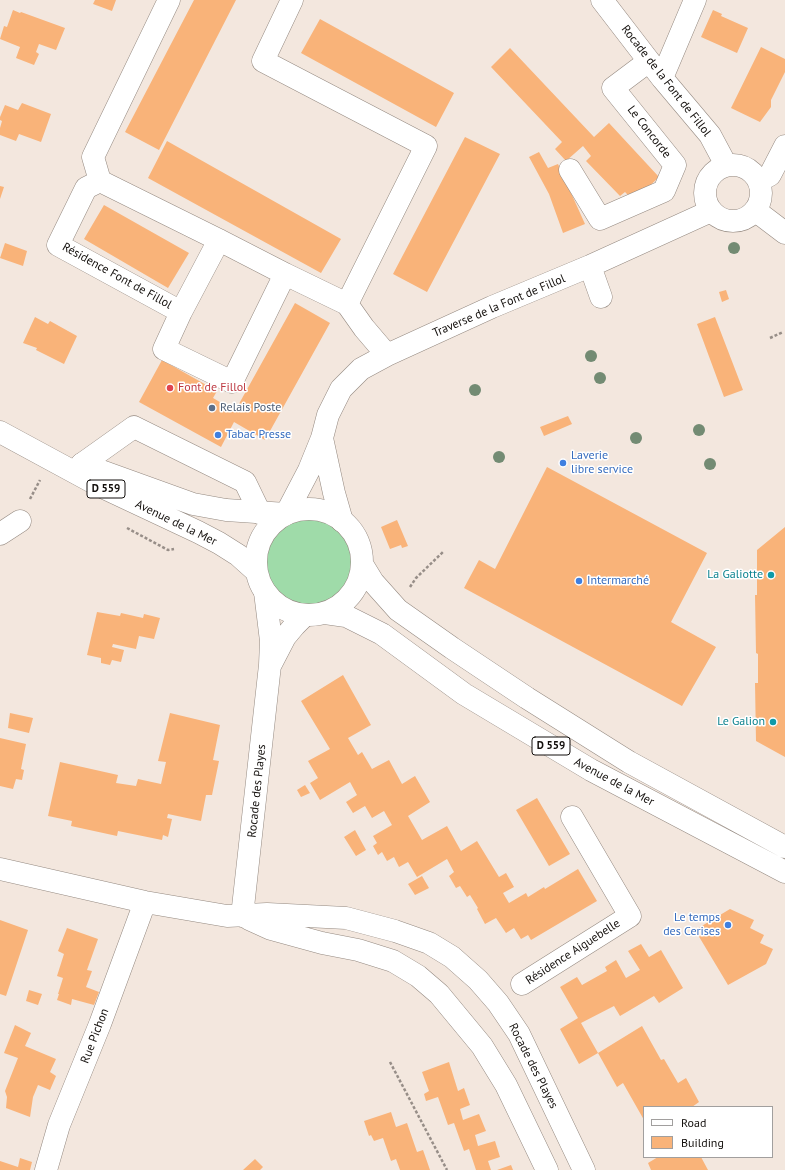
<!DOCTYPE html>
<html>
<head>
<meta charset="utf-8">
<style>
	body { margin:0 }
	#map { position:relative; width:785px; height:1170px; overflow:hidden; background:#f3e7de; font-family:"PT Sans",sans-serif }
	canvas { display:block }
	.legend { position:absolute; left:643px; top:1106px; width:130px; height:52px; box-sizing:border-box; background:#fff; border:1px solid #a19f9e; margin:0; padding:5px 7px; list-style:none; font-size:12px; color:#130f0c }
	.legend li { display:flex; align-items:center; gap:8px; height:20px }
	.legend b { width:20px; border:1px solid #a19f9e }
</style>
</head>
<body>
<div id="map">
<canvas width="785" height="1170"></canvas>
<ul class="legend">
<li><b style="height:5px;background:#fff"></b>Road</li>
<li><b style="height:11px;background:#f9b379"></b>Building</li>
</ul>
</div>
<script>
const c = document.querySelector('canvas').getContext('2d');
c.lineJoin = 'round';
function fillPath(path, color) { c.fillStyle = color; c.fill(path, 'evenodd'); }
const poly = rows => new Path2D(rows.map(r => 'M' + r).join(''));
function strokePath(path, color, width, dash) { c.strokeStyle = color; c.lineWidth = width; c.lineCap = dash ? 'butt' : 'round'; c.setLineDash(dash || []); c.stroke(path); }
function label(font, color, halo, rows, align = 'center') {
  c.font = font + ' "PT Sans",sans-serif'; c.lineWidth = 3; c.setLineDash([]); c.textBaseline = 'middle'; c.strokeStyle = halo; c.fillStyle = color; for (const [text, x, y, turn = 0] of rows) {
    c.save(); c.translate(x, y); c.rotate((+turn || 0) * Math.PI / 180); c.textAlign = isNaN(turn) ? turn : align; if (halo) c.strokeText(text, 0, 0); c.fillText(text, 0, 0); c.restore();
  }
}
fillPath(poly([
	'257 562a52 52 0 1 1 104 0a52 52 0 1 1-104 0Z'
]), '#9fdba9');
fillPath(poly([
	[95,0,116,0,112,11,93,4],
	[194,0,236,0,159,150,125,132],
	[13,10,20,13,21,12,65,28,56,50,39,44,36,52,39,54,34,65,16,58,20,47,0,39,4,26,7,27],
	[713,10,722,14,721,16,748,28,737,53,701,37],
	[320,19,454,93,436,127,301,53],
	[761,47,785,59,785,72,771,100,771,107,760,122,731,108],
	[510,48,594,137,609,123,659,177,634,201,625,192,620,196,586,161,591,156,583,146,566,161,555,149,562,142,491,67],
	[22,103,51,114,41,142,19,134,16,141,0,135,0,128,2,121,0,120,0,117,5,105,18,110],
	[465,137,500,154,427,292,393,274],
	[167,141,341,239,321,273,148,178],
	[539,152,548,168,558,164,585,224,563,233,549,194,529,157],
	[0,186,4,187,0,199],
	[104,205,189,253,168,288,84,239],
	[5,243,27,251,23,266,0,258],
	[726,290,729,299,722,302,719,292],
	[295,303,330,323,265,440,234,422,221,447,139,402,162,360,217,391,213,398,235,411],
	[35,317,48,324,50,321,77,336,64,364,36,350,37,348,23,343],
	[715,317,743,390,724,397,697,324],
	[568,416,572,424,544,436,540,427],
	[547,467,707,553,671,622,716,647,682,706,464,588,479,560,495,569],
	[397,520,408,546,402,548,401,545,390,549,381,527],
	[785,527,785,757,756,741,755,683,758,683,758,654,756,653,755,595,757,595,757,550],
	[97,612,120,616,121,613,143,618,144,614,160,618,154,639,139,636,136,649,113,644,112,647,124,650,121,662,112,660,110,665,101,663,101,658,87,655],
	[343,675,371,725,348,738,358,755,362,752,372,769,389,760,402,784,415,776,430,802,408,816,422,840,447,826,461,851,477,841,499,877,506,873,514,887,503,893,509,903,526,893,528,897,544,887,545,889,578,869,597,901,531,940,528,935,521,939,514,928,506,933,496,918,485,924,477,909,478,908,470,895,467,897,460,886,456,888,449,876,454,872,447,859,417,877,408,862,399,867,394,857,387,861,382,852,378,855,373,846,377,843,373,836,392,825,384,811,372,818,365,806,353,813,346,802,357,795,350,782,320,800,310,783,318,778,308,761,330,749,301,701],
	[10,713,33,718,29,733,8,728],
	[170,713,220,725,213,760,219,761,212,795,206,795,201,821,168,814,167,818,172,819,168,837,163,835,162,840,118,831,117,836,71,826,72,821,48,816,60,762,118,775,116,783,136,786,138,779,161,784,166,762,158,761],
	[0,738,26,744,21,769,24,770,22,780,16,779,13,789,0,786],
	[305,785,310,793,301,797,297,790],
	[537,798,570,854,549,866,516,810],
	[355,830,366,850,356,856,344,837],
	[422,876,429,888,415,895,408,884],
	[730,909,754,920,750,928,764,935,760,943,773,949,766,964,728,985,695,930],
	[0,920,28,930,6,996,0,994],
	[67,928,98,939,87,970,92,971,86,987,99,992,94,1005,72,999,71,1005,57,1000,59,994,58,994,63,978,57,976,64,954,58,951],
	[641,944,649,957,661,950,683,988,659,1003,654,996,620,1016,614,1006,581,1023,598,1053,642,1026,661,1060,664,1059,678,1083,686,1078,699,1102,692,1107,644,1107,644,1120,623,1083,617,1087,598,1053,579,1064,560,1029,578,1018,560,987,577,977,582,985,607,971,605,967,616,960,626,978,640,970,628,951],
	[29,990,42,994,38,1005,26,1001],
	[15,1025,31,1033,25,1046,56,1059,50,1072,56,1076,50,1090,38,1085,33,1097,30,1117,6,1108,7,1097,5,1091,18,1058,4,1053],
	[449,1062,458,1091,464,1088,470,1105,460,1109,463,1120,479,1114,486,1131,475,1135,478,1146,495,1141,500,1157,488,1161,491,1170,476,1170,469,1149,464,1151,454,1123,448,1125,438,1097,426,1101,424,1094,429,1091,422,1072],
	[391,1112,396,1127,407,1123,417,1152,423,1150,430,1170,400,1170,396,1159,391,1161,383,1138,374,1141,371,1135,369,1136,364,1121],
	[658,1157,701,1157,708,1170,651,1170,648,1163],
	[20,1158,32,1162,30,1170,0,1170,0,1161,18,1167],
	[255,1159,263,1167,260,1170,243,1170],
	[511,1165,513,1170,497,1170]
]), '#f9b379');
const minor = poly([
	[169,0,93,157,100,181,219,240,285,274,232,382,164,349,181,312,219,240],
	[292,0,263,61,426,146,347,304,364,328,387,355],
	[602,0,662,78,710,135,726,165],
	[662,78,695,0],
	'705 193a28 28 0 1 1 56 0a28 28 0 1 1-56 0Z',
	[570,170,600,219,664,191,675,165,613,88,649,61],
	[100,181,86,188,58,245,181,312],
	[759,181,770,175,785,146],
	[756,211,785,233],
	[590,266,601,297],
	[285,274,347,304],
	[322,438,334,493,342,521],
	[82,464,134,427,245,482,260,513],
	[286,514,309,470,322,438,328,415,341,389,361,369,387,355,492,307,590,266,711,211],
	[0,534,20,521],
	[271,664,285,637,295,625,305,615],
	[0,869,145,902,227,916,267,914,346,918,395,931,429,943,452,957,478,980,498,1003,519,1034,584,1170],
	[242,916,270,665,271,641,265,592],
	[249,919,271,929,322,943,358,950,393,961,418,976,439,994,482,1046,506,1085,547,1170],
	[522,984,630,916,572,817],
	[46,1170,59,1125,100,1024,145,902]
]);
const major = poly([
	[0,432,98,485,198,532,219,543,238,555,257,572],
	[82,464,193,504,226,510,286,514],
	'256 562a53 53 0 1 1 106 0a53 53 0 1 1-106 0Z',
	[362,564,373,582,398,610,452,648,527,698,629,762,785,847],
	[325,613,346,616,382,634,464,694,591,770,785,872]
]);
strokePath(minor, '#948980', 23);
strokePath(major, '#948980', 23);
strokePath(poly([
	[770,338,783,332],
	[30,499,40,480],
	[127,528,168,550,174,549],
	[410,587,416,578,443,552],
	[390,1062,447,1170]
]), '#978e88', 2.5, [3, 2]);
strokePath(minor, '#fff', 22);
strokePath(major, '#fff', 22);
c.fillStyle = '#738b73';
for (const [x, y] of [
	[734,248],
	[591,356],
	[600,378],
	[475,390],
	[699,430],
	[636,438],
	[499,457],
	[710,464]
]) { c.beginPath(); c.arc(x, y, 6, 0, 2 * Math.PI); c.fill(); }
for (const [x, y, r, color] of [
	[170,388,4,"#e0444e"],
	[212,408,4,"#5c6f8a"],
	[218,435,4,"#3f7fe0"],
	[563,463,4,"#3f7fe0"],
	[771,575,4,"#0f9aa8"],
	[579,581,4,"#3f7fe0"],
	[773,722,4,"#0f9aa8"],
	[728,925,4,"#3f7fe0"]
]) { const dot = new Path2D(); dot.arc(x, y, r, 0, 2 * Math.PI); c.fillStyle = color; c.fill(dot); strokePath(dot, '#fff', 1.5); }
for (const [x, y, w] of [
	[106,489,38],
	[551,746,38]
]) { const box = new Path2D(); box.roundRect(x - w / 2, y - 9, w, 18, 3); c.fillStyle = '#fff'; c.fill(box); strokePath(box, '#130f0c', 1); }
label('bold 11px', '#130f0c', null, [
	["D 559",106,489],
	["D 559",551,746]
]);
label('12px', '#130f0c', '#fff', [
	["Rocade de la Font de Fillol",666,81,52],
	["Le Concorde",649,132,52],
	["Résidence Font de Fillol",117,276,29],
	["Traverse de la Font de Fillol",499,306,-23],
	["Avenue de la Mer",176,523,26],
	["Avenue de la Mer",614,782,28],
	["Rocade des Playes",257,791,-84],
	["Résidence Aiguebelle",573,952,-33],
	["Rue Pichon",95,1036,-69],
	["Rocade des Playes",533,1066,63]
]);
label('12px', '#be3a42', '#fff', [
	["Font de Fillol",178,388]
], 'left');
label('12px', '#4e5e75', '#fff', [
	["Relais Poste",220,408]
], 'left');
label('12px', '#366cbe', '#fff', [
	["Tabac Presse",226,435],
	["Laverie",571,456],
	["libre service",571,470],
	["Intermarché",587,581],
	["Le temps",720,918,"right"],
	["des Cerises",720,932,"right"]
], 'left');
label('12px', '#0d838f', '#fff', [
	["La Galiotte",763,575],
	["Le Galion",765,722]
], 'right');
</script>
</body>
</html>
